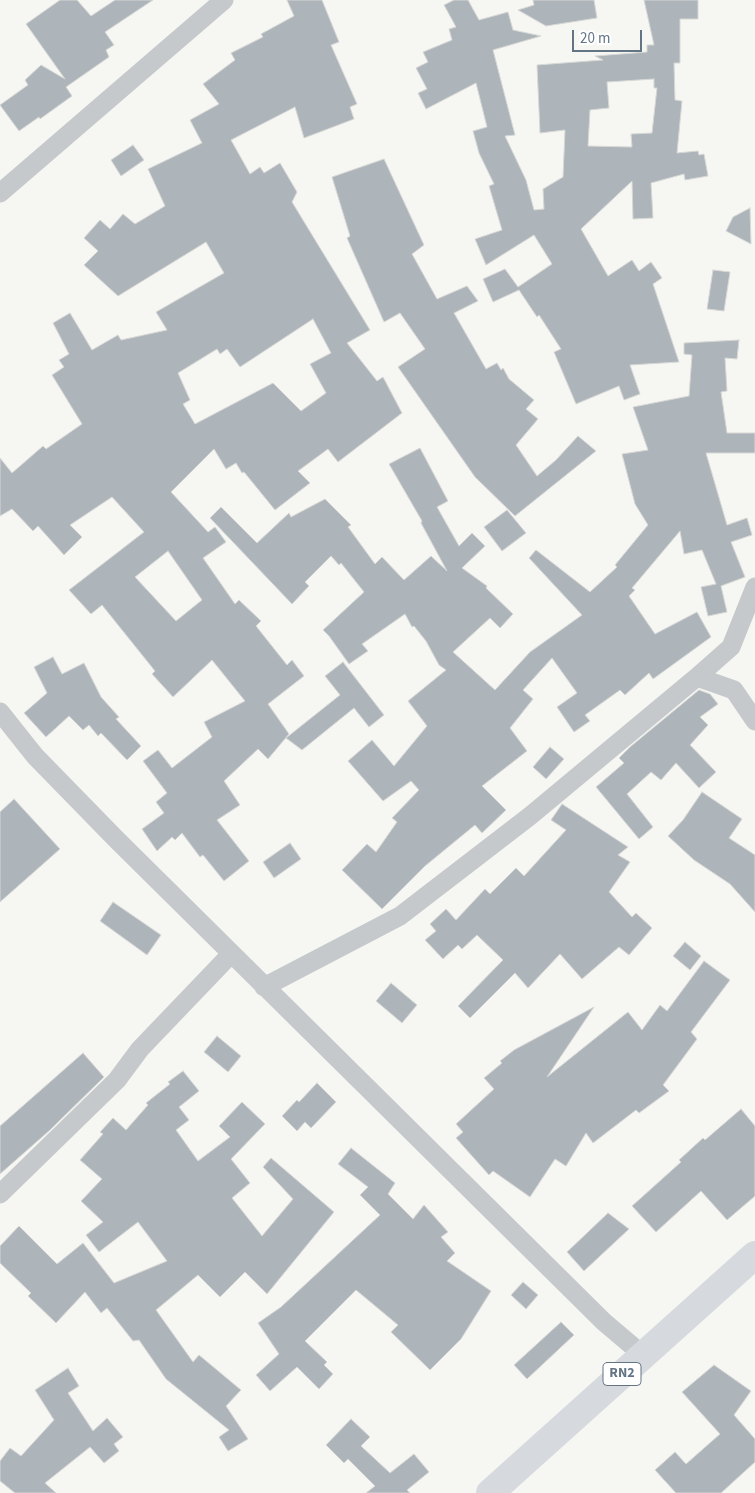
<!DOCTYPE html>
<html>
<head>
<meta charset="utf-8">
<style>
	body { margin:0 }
	#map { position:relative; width:755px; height:1493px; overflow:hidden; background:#f6f6f2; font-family:"Source Sans 3",sans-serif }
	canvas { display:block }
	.scale { position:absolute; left:572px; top:30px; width:70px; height:22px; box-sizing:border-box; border:2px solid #637585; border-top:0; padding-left:6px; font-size:15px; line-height:18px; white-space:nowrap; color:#637585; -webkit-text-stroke:4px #fff; paint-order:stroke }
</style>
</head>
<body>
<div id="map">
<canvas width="755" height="1493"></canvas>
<div class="scale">20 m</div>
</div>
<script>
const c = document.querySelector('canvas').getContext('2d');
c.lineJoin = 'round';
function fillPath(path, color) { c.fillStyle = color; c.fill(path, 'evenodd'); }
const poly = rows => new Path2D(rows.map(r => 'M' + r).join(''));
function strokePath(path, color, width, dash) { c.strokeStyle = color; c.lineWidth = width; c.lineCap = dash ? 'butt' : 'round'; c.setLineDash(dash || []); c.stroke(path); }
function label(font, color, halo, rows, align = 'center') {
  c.font = font + ' "Source Sans 3",sans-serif'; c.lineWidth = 5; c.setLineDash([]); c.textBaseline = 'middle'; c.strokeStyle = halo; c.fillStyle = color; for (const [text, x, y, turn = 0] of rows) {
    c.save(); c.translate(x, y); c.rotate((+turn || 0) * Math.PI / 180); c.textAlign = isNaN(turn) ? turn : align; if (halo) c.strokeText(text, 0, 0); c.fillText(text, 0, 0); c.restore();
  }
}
const building = poly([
	[60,0,77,0,91,16,115,0,153,0,105,32,114,45,106,50,109,57,66,87,72,96,40,119,39,117,19,131,0,105,28,85,25,80,41,65,65,79,26,24,60,0],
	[287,0,322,0,339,42,331,45,357,104,350,107,354,119,304,138,295,107,231,140,250,174,260,167,264,173,280,163,297,192,292,202,370,330,347,343,377,381,383,377,402,413,338,462,328,449,298,471,310,483,275,510,244,472,242,473,236,463,226,469,214,449,171,492,208,532,215,527,226,542,203,558,235,604,239,600,261,621,256,626,287,665,292,660,304,676,268,704,289,734,268,759,258,749,224,781,240,805,217,820,249,861,224,881,203,855,200,857,182,833,175,840,172,837,157,851,142,829,164,813,156,802,167,793,143,761,158,750,172,768,212,737,204,722,245,701,212,660,173,697,152,674,155,671,102,605,91,614,69,590,144,532,112,497,70,525,82,537,64,555,38,526,33,531,12,509,0,516,0,458,12,473,43,446,46,449,82,424,52,375,64,367,59,360,69,354,53,323,70,313,92,350,118,335,121,340,167,330,156,312,224,273,206,242,118,296,84,265,98,251,84,238,100,220,110,229,123,214,135,224,165,206,148,169,202,143,190,120,219,104,203,84,235,60,231,53,263,37,261,34,294,16,287,0],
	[313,319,331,353,310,364,326,393,301,411,273,383,195,424,183,404,190,400,178,373,217,349,220,354,227,349,240,367,313,319],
	[168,551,202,600,176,621,135,577,168,551],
	[454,0,468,0,479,20,508,12,513,30,541,36,493,50,515,135,505,136,526,180,534,210,544,209,543,189,563,177,565,130,540,133,537,65,603,60,595,56,647,52,647,45,654,45,644,0,698,0,698,19,680,19,680,63,674,63,675,100,682,101,677,153,698,151,699,155,704,154,708,176,685,180,684,174,651,183,653,218,633,219,632,181,581,229,608,276,632,260,639,271,651,262,662,278,653,284,679,362,630,365,640,394,624,400,619,386,576,404,554,352,561,349,539,315,537,317,519,290,493,302,483,279,505,269,518,287,552,264,534,235,486,265,475,239,502,230,489,186,494,184,479,153,473,131,487,127,476,83,426,109,418,93,427,89,416,68,428,62,423,52,452,40,449,29,456,27,444,5,454,0],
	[654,79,654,88,657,88,652,133,631,134,632,147,588,146,590,110,609,108,607,82,654,79],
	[533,0,594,0,597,18,546,26,518,10,534,5,533,0],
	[133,145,144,160,121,176,111,160,133,145],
	[384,159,424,245,412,254,437,299,467,286,478,301,454,313,486,369,497,363,501,370,503,368,509,379,534,400,526,409,538,419,516,445,537,476,556,460,578,436,596,451,515,516,475,477,398,367,425,349,400,313,384,322,347,238,350,236,332,177,384,159],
	[750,208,751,244,726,231,733,217,750,208],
	[713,270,730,272,724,311,707,309,713,270],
	[739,340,737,359,725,358,727,391,721,392,727,433,755,433,755,453,706,453,727,525,747,518,752,535,731,542,745,577,721,586,727,612,708,616,701,587,716,584,702,550,684,554,680,531,632,588,635,590,629,596,655,634,697,612,711,637,653,679,649,673,625,695,620,690,585,715,590,721,574,732,557,707,577,693,552,658,523,690,533,699,510,728,527,751,482,786,506,810,482,833,475,825,425,866,382,909,342,870,367,844,376,852,397,822,392,818,419,790,411,781,383,801,348,761,372,740,394,766,427,726,408,701,446,670,439,665,426,641,414,626,412,627,405,614,362,644,368,651,349,664,329,636,323,630,364,592,341,563,339,565,331,556,305,582,309,586,292,604,210,518,221,507,257,543,289,513,291,517,325,499,351,525,348,527,375,564,382,557,404,580,431,556,447,571,421,523,422,521,389,464,420,448,448,501,437,507,459,546,472,533,485,546,462,568,487,586,486,588,513,614,500,628,490,618,453,652,495,690,530,652,582,615,529,558,536,550,590,592,617,567,615,565,648,525,635,504,622,454,648,450,633,407,689,396,692,355,684,354,684,343,739,340],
	[507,510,526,533,502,551,484,527,507,510],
	[53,657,62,674,84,663,101,697,119,717,116,719,141,746,127,760,101,733,98,736,89,725,83,730,69,716,46,737,24,713,47,693,34,667,53,657],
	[343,662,384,715,369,727,354,708,302,750,286,738,340,695,325,676,343,662],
	[699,690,710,694,718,704,700,717,708,725,690,745,716,772,699,788,676,763,661,780,651,772,627,794,653,827,639,839,596,787,624,763,619,758,630,747,699,690],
	[550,747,564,759,546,779,533,767,550,747],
	[702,792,742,819,729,838,755,855,755,912,730,884,694,860,668,836,683,820,702,792],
	[14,799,60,849,0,902,0,812,14,799],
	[562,804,628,847,618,855,630,862,609,892,632,917,636,913,652,928,629,955,619,947,582,979,560,954,528,988,515,973,470,1018,458,1006,503,960,477,935,462,949,458,945,443,959,425,940,436,931,430,924,446,909,456,920,485,889,490,894,516,868,524,876,566,830,551,820,562,804],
	[290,843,301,859,274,878,263,862,290,843],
	[113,902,161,935,147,955,100,921,113,902],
	[685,942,701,956,690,970,673,956,685,942],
	[704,961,730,980,691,1032,697,1039,663,1085,669,1091,639,1113,636,1110,593,1143,586,1133,566,1166,555,1159,530,1197,493,1171,489,1175,456,1138,463,1132,456,1124,494,1089,484,1078,502,1063,500,1061,514,1050,594,1007,547,1077,628,1012,642,1030,660,1005,667,1011,704,961],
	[391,983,417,1005,402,1023,376,1001,391,983],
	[217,1036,241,1056,228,1072,204,1052,217,1036],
	[83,1053,104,1077,50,1130,0,1174,0,1126,83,1053],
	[183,1071,199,1091,179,1107,189,1120,176,1130,198,1161,230,1137,219,1126,242,1102,265,1124,231,1159,250,1183,232,1198,262,1236,293,1199,263,1167,271,1158,334,1212,267,1294,245,1272,220,1297,198,1275,156,1310,193,1362,199,1355,241,1390,226,1406,248,1439,228,1451,219,1437,229,1430,166,1379,139,1340,133,1341,107,1308,101,1313,85,1292,56,1323,28,1296,31,1293,0,1263,0,1246,19,1226,57,1264,83,1243,114,1283,167,1261,138,1222,99,1252,86,1235,103,1222,81,1201,102,1179,80,1160,103,1134,100,1132,113,1118,126,1130,148,1105,146,1103,170,1084,168,1082,183,1071],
	[317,1083,336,1102,311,1128,305,1122,297,1131,282,1116,297,1100,299,1102,317,1083],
	[741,1109,755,1126,755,1196,727,1220,701,1191,656,1232,632,1206,681,1162,679,1160,703,1138,705,1140,741,1109],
	[351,1148,395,1183,388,1194,413,1219,424,1205,448,1232,441,1237,455,1253,447,1261,491,1291,461,1339,430,1370,391,1332,398,1325,356,1290,305,1341,327,1362,324,1365,333,1374,319,1389,297,1367,270,1391,256,1375,279,1354,258,1323,281,1307,380,1215,360,1195,368,1187,338,1164,351,1148],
	[608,1213,629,1229,584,1271,567,1252,608,1213],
	[523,1282,538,1295,526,1309,511,1295,523,1282],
	[561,1322,574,1335,527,1379,514,1365,561,1322],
	[714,1365,751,1391,734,1415,755,1439,755,1462,721,1493,676,1493,655,1470,675,1452,686,1464,720,1434,682,1392,714,1365],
	[68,1368,79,1386,68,1393,93,1431,107,1418,123,1437,114,1444,119,1451,104,1463,90,1447,45,1483,56,1493,15,1493,0,1481,0,1461,10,1448,21,1456,54,1420,35,1390,68,1368],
	[351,1419,370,1437,361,1446,390,1473,414,1454,429,1472,407,1490,410,1493,366,1493,375,1486,348,1459,344,1463,326,1445,351,1419]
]);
fillPath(building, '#adb5bb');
strokePath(building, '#d7d7d5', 1);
strokePath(poly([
	[0,193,224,0],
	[697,677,734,690,755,721],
	[0,712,35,756,116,839,604,1322,643,1355],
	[264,987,400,916,530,816,697,677,731,647,755,587],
	[0,1194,117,1080,140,1049,231,954]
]), '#c5c9cc', 19);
strokePath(poly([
	[490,1493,755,1255]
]), '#d6dadf', 28);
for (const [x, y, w] of [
	[622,1374,38]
]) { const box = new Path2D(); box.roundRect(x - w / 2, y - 11.5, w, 23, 4); c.fillStyle = '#fff'; c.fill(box); strokePath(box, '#637585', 1); }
label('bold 14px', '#637585', null, [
	["RN2",622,1374]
]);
</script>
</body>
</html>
